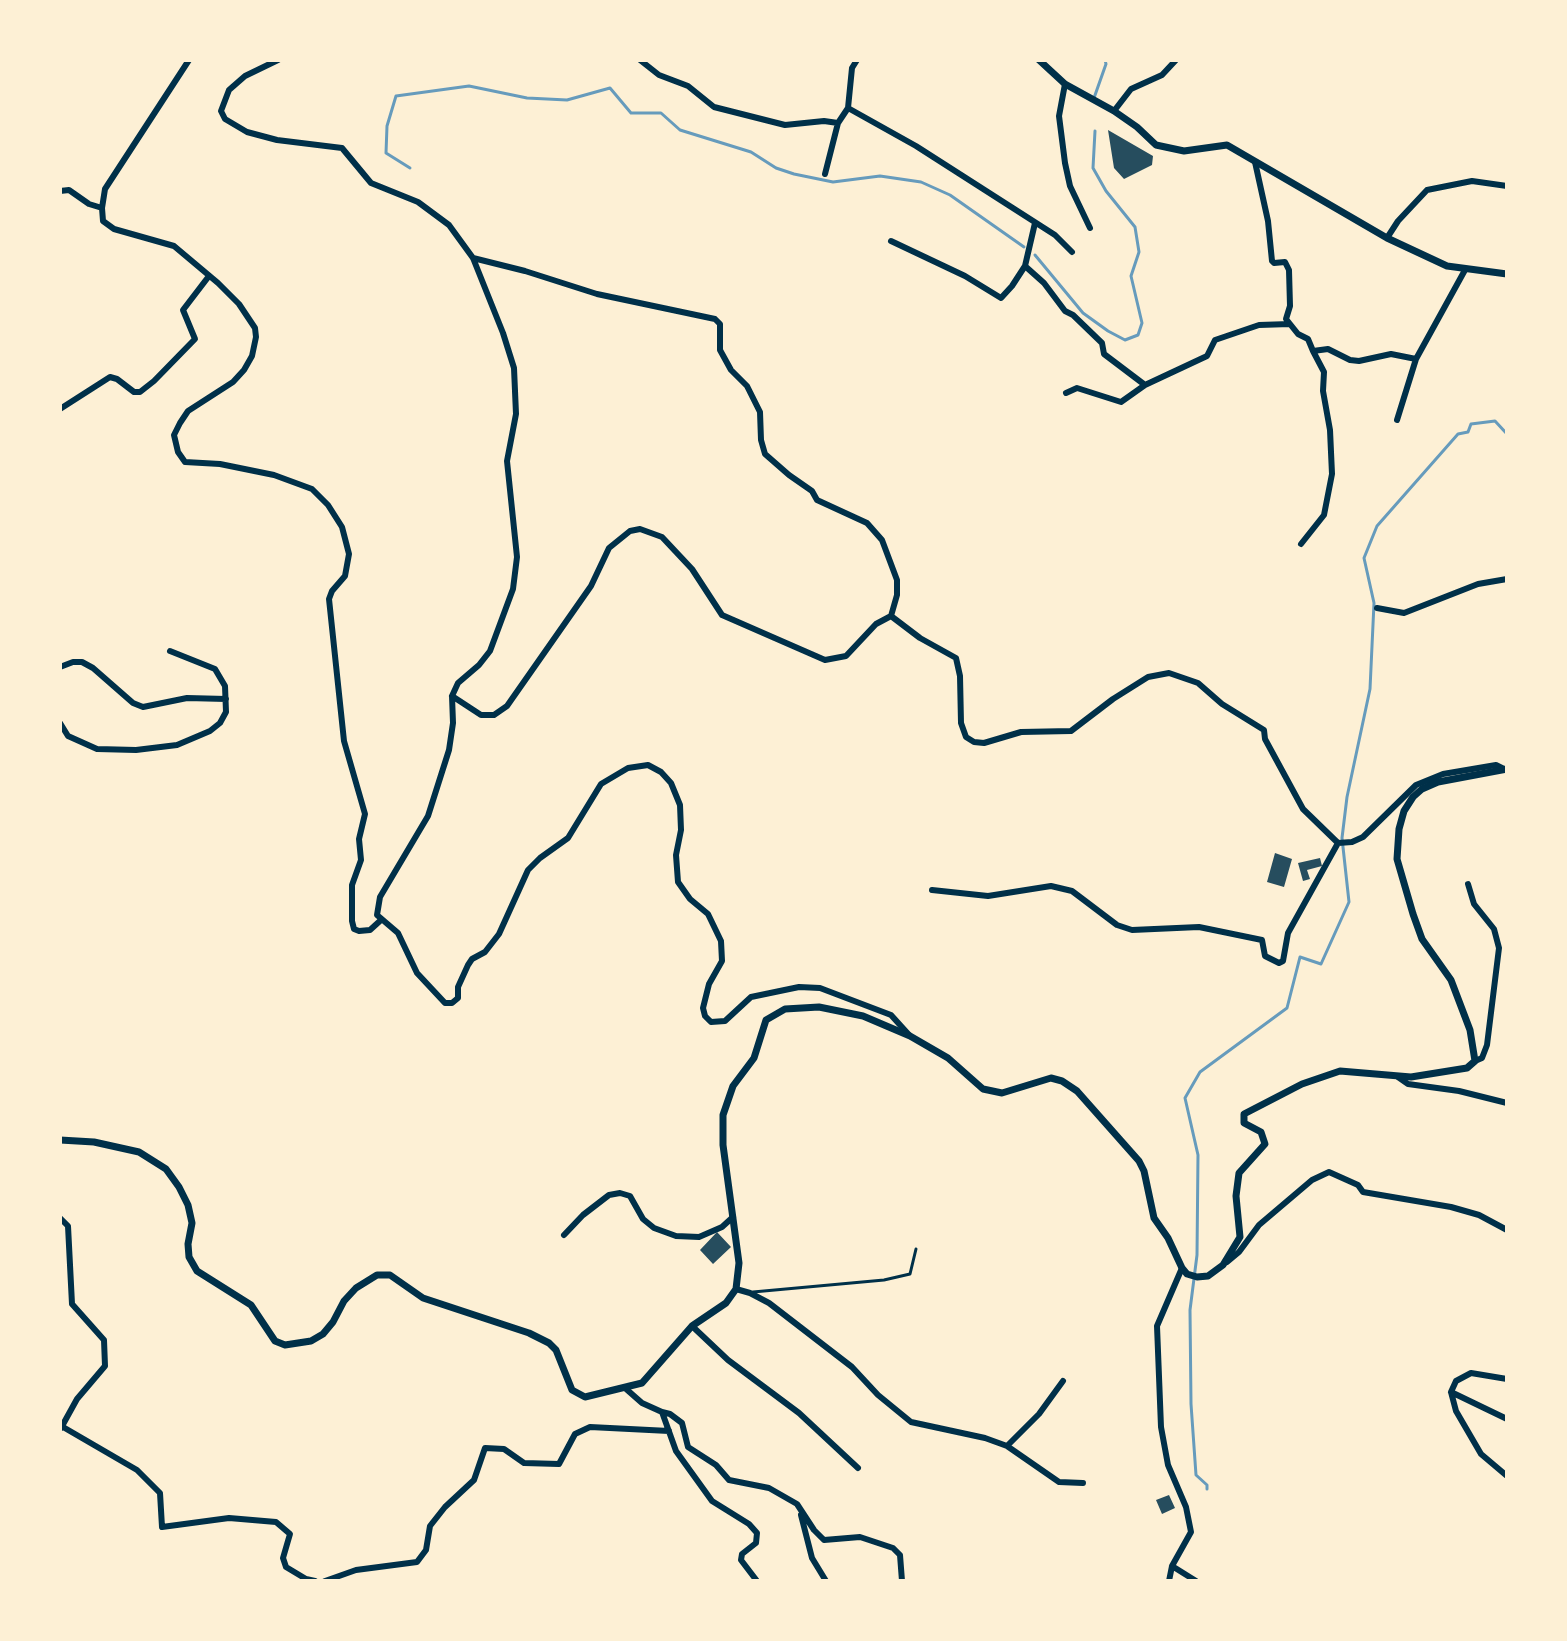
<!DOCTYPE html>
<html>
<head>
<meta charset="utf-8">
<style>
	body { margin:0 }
	#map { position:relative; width:1567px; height:1641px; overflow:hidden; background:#fdf0d5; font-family:Inter,sans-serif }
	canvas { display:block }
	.frame { position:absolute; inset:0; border:62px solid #fdf0d5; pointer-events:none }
</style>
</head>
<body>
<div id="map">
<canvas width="1567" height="1641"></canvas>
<div class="frame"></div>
</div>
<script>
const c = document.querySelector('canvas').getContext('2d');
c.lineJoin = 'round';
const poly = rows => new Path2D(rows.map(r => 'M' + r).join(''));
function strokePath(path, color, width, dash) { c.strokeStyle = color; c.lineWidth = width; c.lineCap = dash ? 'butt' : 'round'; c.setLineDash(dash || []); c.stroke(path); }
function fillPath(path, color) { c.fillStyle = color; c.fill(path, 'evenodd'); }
strokePath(poly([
	[1094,98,1106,64,1105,60],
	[410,168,386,153,387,126,396,96,469,86,527,98,567,100,610,88,631,113,661,113,680,130,751,152,776,168,794,174,833,182,880,176,921,182,950,195,1024,247],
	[1035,255,1083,313,1108,331,1125,340,1138,335,1142,323,1131,276,1139,252,1135,227,1106,191,1093,168,1095,131],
	[1207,1489,1207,1485,1196,1475,1191,1404,1190,1310,1197,1255,1198,1155,1185,1098,1200,1072,1287,1008,1300,957,1321,964,1349,902,1342,838,1347,797,1370,689,1374,603,1364,558,1377,526,1458,434,1468,432,1471,424,1495,421,1507,434]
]), '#669bbc', 3);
fillPath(poly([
	[1108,130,1153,156,1152,165,1124,179,1114,168],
	[1275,853,1292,859,1284,887,1267,882],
	[1320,858,1322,866,1307,870,1310,879,1303,881,1298,863],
	[717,1232,731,1247,713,1264,700,1250],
	[1169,1495,1175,1508,1162,1514,1156,1500]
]), '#264d5e');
strokePath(poly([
	[753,1292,884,1280,910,1274,916,1249]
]), '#003049', 3);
strokePath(poly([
	[189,60,105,189,102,208,103,221,114,229,174,246,218,283,239,304,255,328,256,337,252,356,244,370,233,382,188,411,180,423,174,435,178,452,185,462,220,464,274,475,312,489,328,505,342,527,349,554,345,576,332,591,329,599,344,741,365,814,359,839,361,860,352,885,352,921,354,929,359,931,370,930,381,920],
	[278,60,245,76,229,90,221,111,225,119,247,132,277,140,342,148,371,183,418,202,449,225,473,258,503,333,514,368,516,414,507,461,517,557,513,589,490,651,479,665,458,683,452,696,453,723,449,750,428,816,380,897,377,915,398,933,417,973,445,1003,452,1003,458,998,458,987,468,965,472,959,485,952,499,934,528,870,540,858,568,838,601,784,628,768,648,765,661,772,671,783,680,805,681,830,676,855,678,882,690,899,708,914,721,941,722,961,709,984,703,1008,705,1016,711,1022,725,1021,751,997,799,987,820,988,891,1015,910,1036],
	[640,60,659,75,688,86,714,107,785,125,824,121,838,123],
	[1065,84,1059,116,1065,163,1070,186,1090,228],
	[848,108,916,146,1055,235,1072,252],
	[1114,111,1131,89,1162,75,1176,60],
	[1255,162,1268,221,1272,261,1274,263,1285,262,1289,270,1290,306,1286,319,1290,324],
	[825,174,838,123,848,108,852,68,857,60],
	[60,191,69,190,89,204,102,208],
	[1387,238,1398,221,1427,190,1472,181,1507,186],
	[891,241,965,276,1001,298,1012,286,1025,266,1035,223],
	[1025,266,1044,283,1065,311,1073,315,1102,343,1104,354,1145,385],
	[1066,393,1077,388,1121,402,1145,385,1207,356,1215,340,1259,325,1290,324,1298,334,1308,339,1313,351,1328,349,1350,360,1359,361,1391,354,1416,359],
	[60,409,110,377,117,379,134,392,140,392,154,381,195,339,183,310,209,276],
	[1397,420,1416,359,1465,270],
	[1301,544,1324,515,1332,474,1330,430,1323,391,1324,372,1313,351],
	[1377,608,1404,613,1478,584,1507,579],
	[891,616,920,638,956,658,960,676,961,723,966,737,974,742,984,743,1021,732,1071,731,1113,699,1148,677,1169,673,1198,683,1222,704,1264,730,1265,739,1303,809,1338,843,1352,842,1363,837,1416,785,1443,774,1496,765,1504,769],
	[60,667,73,662,82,662,93,668,133,703,143,707,187,698,226,699],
	[452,696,481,715,494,715,507,706,591,586,609,548,630,531,640,529,662,537,692,569,722,615,825,660,846,656,876,624,891,616,897,595,897,580,882,540,867,523,817,500,812,491,789,475,765,454,761,440,760,412,747,386,731,370,720,350,720,324,715,319,597,294,525,271,473,258],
	[60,723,68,736,97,749,136,750,177,745,210,731,220,723,226,712,225,686,215,669,170,651],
	[1468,884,1474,904,1494,929,1499,948,1487,1045,1482,1058,1475,1061],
	[932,890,988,896,1051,886,1072,891,1117,925,1132,930,1199,927,1262,940,1265,956,1279,963,1283,961,1288,933,1338,843],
	[1398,1077,1408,1084,1459,1091,1507,1103],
	[60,1218,68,1226,72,1304,104,1340,105,1366,77,1399,61,1428],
	[564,1235,583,1215,609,1195,620,1193,630,1196,643,1219,654,1228,676,1236,699,1237,722,1227,733,1217],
	[1227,1262,1239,1252,1259,1225,1312,1180,1329,1172,1358,1185,1363,1192,1451,1207,1479,1215,1507,1230],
	[736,1289,750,1293,769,1303,852,1367,878,1395,911,1422,985,1438,1007,1446,1059,1482,1083,1483],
	[692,1326,728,1360,799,1413,858,1468],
	[1507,1379,1471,1373,1456,1381,1451,1392,1456,1411,1481,1454,1507,1476],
	[625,1388,642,1403,662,1412,676,1451,712,1501,749,1524,757,1533,756,1543,742,1554,741,1560,757,1581],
	[1451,1392,1507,1419],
	[662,1412,670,1414,682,1423,688,1447,716,1465,729,1480,769,1488,797,1504,814,1530,824,1540,860,1537,893,1548,900,1555,902,1581],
	[63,1427,137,1470,160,1493,162,1527,229,1518,276,1522,290,1534,283,1558,286,1567,306,1579,315,1581],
	[1007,1446,1039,1414,1063,1381],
	[801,1515,812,1558,826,1581],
	[1172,1566,1196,1581],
	[325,1581,356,1570,417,1562,426,1550,430,1526,445,1507,474,1480,485,1448,504,1449,524,1463,559,1464,575,1434,590,1427,669,1431],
	[1169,1581,1172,1566,1191,1532,1186,1507,1168,1465,1161,1427,1157,1326,1182,1268]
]), '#003049', 6);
strokePath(poly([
	[1039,60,1065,84,1114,111,1137,127,1156,145,1184,151,1227,145,1387,238,1447,266,1507,274],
	[60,1140,94,1142,139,1152,166,1169,179,1187,188,1205,192,1223,188,1244,189,1257,197,1271,251,1305,275,1341,285,1345,311,1341,323,1334,333,1322,344,1301,356,1288,377,1275,390,1275,423,1298,529,1333,549,1343,556,1350,572,1390,585,1397,642,1383,692,1326,726,1303,736,1289,739,1263,723,1145,723,1115,733,1086,754,1058,766,1020,785,1009,819,1007,863,1016,910,1036,948,1058,983,1089,1002,1093,1051,1078,1062,1081,1077,1091,1139,1161,1144,1171,1154,1218,1168,1238,1182,1268,1187,1274,1197,1277,1208,1276,1223,1265,1240,1237,1236,1196,1239,1173,1265,1144,1261,1132,1244,1123,1244,1114,1302,1084,1340,1071,1411,1077,1467,1068,1475,1061,1470,1030,1451,980,1422,939,1413,914,1397,859,1399,829,1404,811,1413,797,1422,789,1438,782,1507,769]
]), '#003049', 7);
</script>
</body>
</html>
